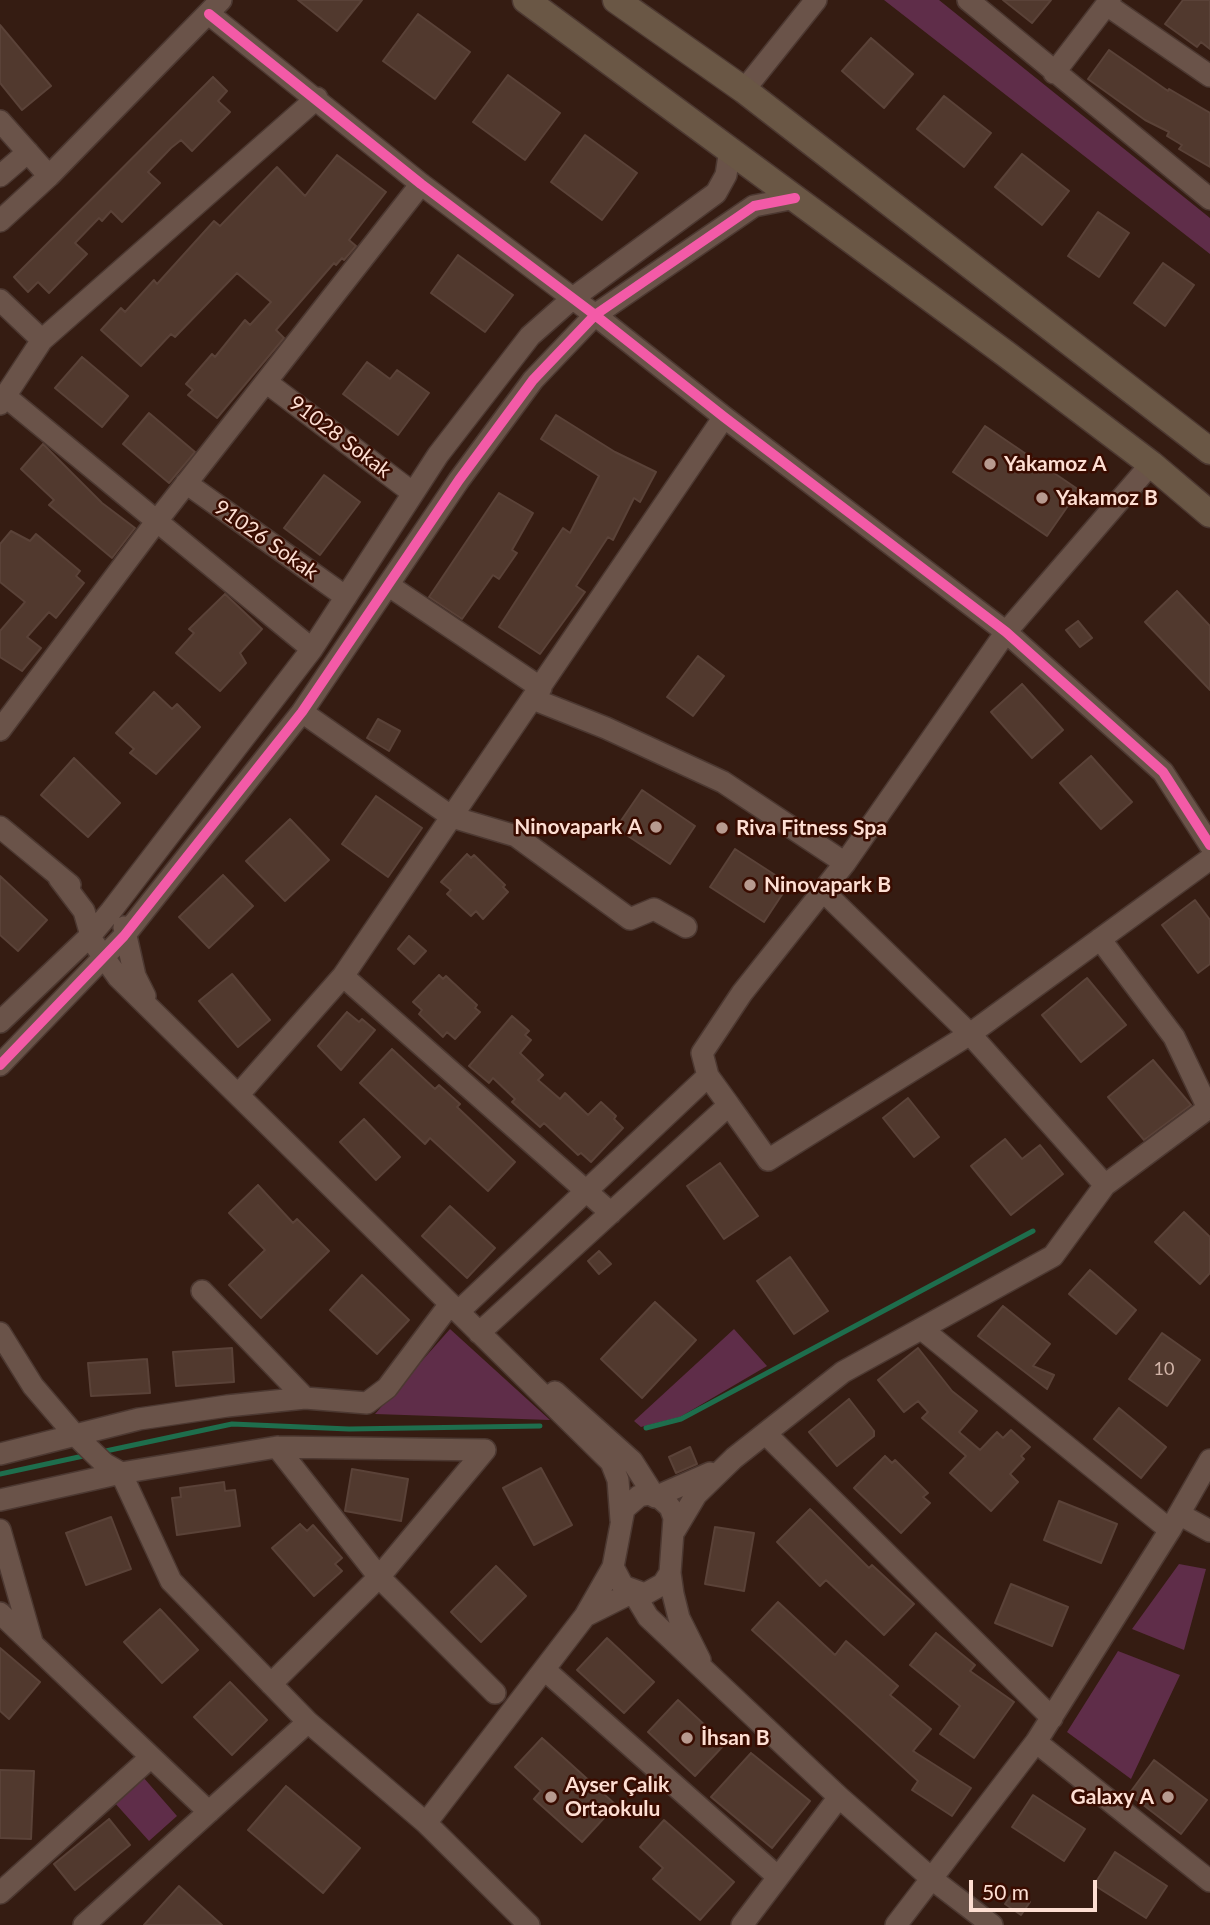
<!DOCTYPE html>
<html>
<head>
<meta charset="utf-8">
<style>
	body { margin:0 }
	#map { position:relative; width:1210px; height:1925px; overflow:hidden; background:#351c12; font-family:Lato,sans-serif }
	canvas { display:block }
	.scale { position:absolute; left:969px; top:1880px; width:128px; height:32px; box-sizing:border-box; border:4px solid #fdded2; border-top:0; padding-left:9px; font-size:21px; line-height:24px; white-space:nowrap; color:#fdded2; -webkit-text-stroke:5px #390c00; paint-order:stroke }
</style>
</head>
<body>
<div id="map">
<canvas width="1210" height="1925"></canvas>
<div class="scale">50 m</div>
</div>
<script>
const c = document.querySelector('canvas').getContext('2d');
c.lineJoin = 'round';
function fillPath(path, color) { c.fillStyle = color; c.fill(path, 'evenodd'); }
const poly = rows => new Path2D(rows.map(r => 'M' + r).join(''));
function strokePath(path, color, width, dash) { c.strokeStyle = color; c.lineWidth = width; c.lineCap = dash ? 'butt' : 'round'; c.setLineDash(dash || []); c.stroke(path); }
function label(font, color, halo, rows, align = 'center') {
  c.font = font + ' Lato,sans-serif'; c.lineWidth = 5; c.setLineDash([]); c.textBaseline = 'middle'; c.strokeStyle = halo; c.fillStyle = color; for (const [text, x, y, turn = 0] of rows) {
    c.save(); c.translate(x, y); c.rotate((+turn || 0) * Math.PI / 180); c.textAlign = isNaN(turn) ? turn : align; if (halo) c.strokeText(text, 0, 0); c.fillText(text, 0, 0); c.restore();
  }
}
fillPath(poly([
	[884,0,939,0,1210,218,1210,254],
	[450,1329,550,1420,375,1414],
	[734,1329,767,1366,680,1417,641,1427,634,1421],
	[1179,1564,1206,1569,1184,1650,1132,1629],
	[1118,1651,1180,1675,1131,1779,1067,1732],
	[143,1777,177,1816,149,1841,114,1802]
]), '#5f2d49');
strokePath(poly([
	[646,1428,681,1419,1033,1231],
	[101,1452,232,1424,349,1429,540,1426],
	[0,1474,88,1455]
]), '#1e6e4d', 5);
const building = poly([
	[298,0,362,0,337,31,298,0],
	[1003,0,1051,0,1032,23,1003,0],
	[1183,0,1210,0,1210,49,1201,42,1197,47,1165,24,1183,0],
	[418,14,470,52,435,99,383,61,418,14],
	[0,25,51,86,22,110,0,83,0,25],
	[871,38,913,74,884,108,842,71,871,38],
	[1109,50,1168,91,1169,89,1210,113,1210,167,1179,149,1182,145,1167,136,1169,132,1145,120,1088,79,1109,50],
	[508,75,560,113,525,160,473,122,508,75],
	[213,77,227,91,218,101,230,112,192,151,181,140,171,148,148,172,160,183,122,222,111,211,102,221,99,218,75,243,87,254,49,293,38,282,28,292,14,277,213,77],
	[944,96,991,133,964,167,917,129,944,96],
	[585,135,637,173,602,220,551,182,585,135],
	[1022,154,1069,191,1042,225,995,187,1022,154],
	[337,155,386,192,349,240,356,246,344,260,342,258,336,265,334,263,276,330,284,338,217,418,188,395,193,390,186,384,212,354,215,357,245,320,250,325,271,302,237,273,175,337,171,334,141,366,101,330,121,308,125,312,154,280,157,284,214,221,220,226,277,167,305,196,337,155],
	[1098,212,1129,233,1099,277,1068,256,1098,212],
	[458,255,513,295,485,332,431,293,458,255],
	[1163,263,1194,285,1165,326,1134,303,1163,263],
	[82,357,128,396,102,427,55,388,82,357],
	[367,362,390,379,397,370,429,393,398,435,343,394,367,362],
	[149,413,195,452,169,483,123,444,149,413],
	[556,415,615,452,656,472,640,502,634,498,613,540,608,537,576,586,585,592,540,654,499,627,563,528,570,533,599,476,541,439,556,415],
	[985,426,1079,490,1047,536,953,472,985,426],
	[43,444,102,503,135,528,112,558,49,505,54,500,21,469,43,444],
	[324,475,360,502,320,555,284,528,324,475],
	[499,493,533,513,512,550,517,553,499,579,493,575,462,619,429,597,499,493],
	[11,531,30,541,36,534,80,571,76,576,84,583,56,618,49,612,27,637,41,648,22,671,0,657,0,631,25,602,0,582,0,544,11,531],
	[1177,591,1210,626,1210,690,1145,622,1177,591],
	[225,594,262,629,240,653,246,663,220,691,176,653,194,633,189,629,225,594],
	[1078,621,1092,638,1080,647,1066,630,1078,621],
	[698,656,724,676,693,716,667,697,698,656],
	[1022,684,1063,730,1032,758,991,712,1022,684],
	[154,692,172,709,177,704,200,727,156,774,130,753,134,749,116,733,154,692],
	[378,719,400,731,389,751,367,738,378,719],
	[1091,756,1132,802,1101,829,1060,783,1091,756],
	[74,758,120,803,88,837,41,795,74,758],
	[642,790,695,826,670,864,616,828,642,790],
	[376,796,422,828,388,877,342,844,376,796],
	[290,819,329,860,285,901,246,861,290,819],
	[735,849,789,884,764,922,710,887,735,849],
	[467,854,471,858,474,855,505,885,503,887,508,892,483,919,476,911,471,916,447,894,451,890,441,882,467,854],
	[223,875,253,906,209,948,179,917,223,875],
	[0,876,47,920,18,951,0,935,0,876],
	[1195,900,1210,920,1210,964,1198,973,1162,925,1195,900],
	[409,936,426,951,414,964,398,949,409,936],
	[232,974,270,1020,238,1047,199,1001,232,974],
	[439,975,443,979,446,976,477,1005,475,1008,480,1012,455,1039,447,1032,443,1037,419,1014,422,1010,413,1002,439,975],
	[1087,978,1126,1025,1081,1062,1042,1015,1087,978],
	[347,1012,359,1022,362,1019,375,1030,341,1070,318,1046,347,1012],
	[512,1016,529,1031,525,1035,531,1040,520,1053,543,1075,538,1080,560,1099,565,1093,588,1115,601,1102,616,1116,614,1119,623,1128,591,1162,581,1153,578,1155,544,1123,540,1127,512,1102,515,1099,493,1078,489,1083,469,1066,512,1016],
	[392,1049,435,1089,439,1085,460,1104,457,1107,515,1162,488,1191,430,1138,425,1144,360,1083,392,1049],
	[1153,1060,1191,1105,1144,1140,1108,1097,1153,1060],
	[908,1098,939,1137,914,1157,883,1118,908,1098],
	[364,1119,400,1157,376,1180,340,1142,364,1119],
	[1005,1139,1022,1159,1040,1145,1063,1174,1011,1215,971,1166,1005,1139],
	[720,1163,758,1216,724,1239,687,1186,720,1163],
	[258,1185,293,1223,297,1219,329,1251,261,1318,229,1285,265,1250,229,1213,258,1185],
	[450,1206,495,1248,467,1278,422,1236,450,1206],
	[1184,1212,1210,1237,1210,1273,1200,1284,1155,1242,1184,1212],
	[599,1251,611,1264,599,1274,588,1261,599,1251],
	[790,1257,828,1311,794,1334,757,1281,790,1257],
	[1090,1270,1136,1310,1116,1334,1069,1294,1090,1270],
	[362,1275,409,1320,377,1354,330,1310,362,1275],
	[655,1302,696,1340,642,1398,601,1359,655,1302],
	[1003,1306,1050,1344,1033,1366,1054,1375,1047,1389,978,1336,1003,1306],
	[1162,1333,1200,1360,1167,1406,1129,1379,1162,1333],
	[232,1348,234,1382,176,1386,173,1352,232,1348],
	[918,1348,952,1391,977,1411,959,1432,980,1450,997,1432,1003,1438,1011,1430,1030,1447,1021,1456,1024,1459,1010,1474,1018,1482,991,1511,950,1473,966,1456,922,1418,928,1412,918,1401,904,1412,878,1380,918,1348],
	[147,1359,150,1393,91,1396,88,1363,147,1359],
	[849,1399,874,1431,874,1436,837,1466,809,1432,849,1399],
	[1119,1408,1166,1447,1141,1478,1094,1439,1119,1408],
	[690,1447,697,1464,676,1473,669,1457,690,1447],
	[885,1456,892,1463,895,1460,928,1493,923,1497,930,1503,901,1533,854,1488,885,1456],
	[541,1468,572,1525,534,1545,503,1488,541,1468],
	[352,1469,408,1479,401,1521,345,1511,352,1469],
	[224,1482,225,1491,235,1490,240,1526,177,1535,172,1498,181,1497,180,1488,224,1482],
	[1059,1501,1117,1524,1101,1563,1044,1540,1059,1501],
	[810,1509,869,1568,872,1565,914,1604,884,1635,826,1580,820,1586,777,1542,810,1509],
	[111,1517,131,1569,86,1585,66,1533,111,1517],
	[300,1524,307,1531,313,1525,342,1558,335,1564,342,1571,314,1596,272,1548,300,1524],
	[715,1527,754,1533,744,1591,705,1584,715,1527],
	[496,1566,526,1596,481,1642,451,1612,496,1566],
	[1011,1584,1068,1607,1052,1646,995,1623,1011,1584],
	[778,1602,835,1655,846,1641,898,1686,890,1695,931,1729,913,1751,971,1788,952,1816,912,1790,918,1781,752,1630,778,1602],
	[160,1609,198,1650,162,1683,124,1642,160,1609],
	[936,1633,975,1665,970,1671,1014,1702,974,1758,940,1734,960,1706,910,1665,936,1633],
	[607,1638,654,1682,624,1713,577,1670,607,1638],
	[0,1648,40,1682,9,1719,0,1711,0,1648],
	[230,1682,267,1720,232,1755,194,1717,230,1682],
	[678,1700,725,1744,695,1776,648,1732,678,1700],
	[542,1738,616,1805,582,1842,534,1799,541,1791,515,1767,542,1738],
	[751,1753,810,1801,772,1848,711,1797,751,1753],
	[1154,1760,1207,1800,1181,1834,1129,1794,1154,1760],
	[0,1770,34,1771,31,1839,0,1838,0,1770],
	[286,1786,360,1848,323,1893,248,1830,286,1786],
	[1033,1795,1085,1829,1064,1861,1012,1827,1033,1795],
	[109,1819,130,1845,75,1890,54,1864,109,1819],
	[664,1820,734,1882,700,1920,653,1879,663,1868,640,1847,664,1820],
	[1115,1852,1167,1886,1146,1918,1094,1885,1115,1852],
	[179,1886,222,1925,144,1925,179,1886],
	[1014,1891,1030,1902,1021,1915,1005,1904,1014,1891]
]);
fillPath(building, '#51392e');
strokePath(building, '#5a4238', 2);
const minor = poly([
	[968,0,1210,199],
	[1107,5,1210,76],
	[209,14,421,184,595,315,724,417,1006,632,1163,772,1210,845],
	[1054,73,1110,0],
	[744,90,816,0],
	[0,121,49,176],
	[0,176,28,152],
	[0,221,49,176,221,0],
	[0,300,42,340],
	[266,382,413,493],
	[5,396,312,649],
	[0,404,42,340,317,98],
	[186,483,346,597],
	[388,585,541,688],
	[533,699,606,728,723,782,845,863],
	[302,712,452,817,516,836,630,919,654,909,686,927],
	[0,730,156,522,421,184],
	[0,827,70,885],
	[59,878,84,911,93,942,118,977,611,1462,618,1480,621,1520],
	[124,927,135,976,145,996],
	[1100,939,1174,1037,1208,1108],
	[343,976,611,1213],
	[0,1022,90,936,111,911,312,649,438,455,530,336,573,298,716,193,726,175,730,149],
	[0,1065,124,936,302,712,459,480,533,380,595,315,754,206,795,198],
	[239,1094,343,976,724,417],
	[729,1105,768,1160,970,1034,823,891],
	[1105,1185,970,1034,1210,859],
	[202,1291,305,1398],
	[458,1312,708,1076],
	[923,1330,1170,1530,1179,1514,1210,1531],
	[0,1333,33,1386,74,1434,105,1464,121,1473,171,1581,308,1722],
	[479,1333,729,1105,708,1076,702,1053,742,993,845,863,1006,632,1151,464],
	[555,1392,632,1461,655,1497,710,1473],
	[767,1435,1052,1718],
	[277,1447,379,1577,485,1450],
	[0,1454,139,1419,227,1406,305,1398,367,1403,387,1388,450,1304],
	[0,1500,121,1473,277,1447,485,1450],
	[1179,1514,1210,1460],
	[0,1530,32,1642],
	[675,1530,696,1495,734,1458,843,1372,1053,1256,1105,1185,1210,1107],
	[670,1573,663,1584,645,1594,623,1586,613,1567,624,1509,639,1496,649,1494,660,1498,670,1507,674,1518,670,1573,673,1594,679,1618,700,1660],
	[0,1613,209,1812],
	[585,1616,633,1592,648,1617,839,1797,932,1879,992,1925],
	[545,1670,778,1877],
	[271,1684,379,1577,495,1693],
	[1036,1742,1210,1881],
	[426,1823,585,1616,613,1567],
	[0,1893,151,1757],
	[84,1925,308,1722,426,1823,529,1925],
	[742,1925,839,1797],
	[896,1925,1036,1742,1170,1530]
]);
const major = poly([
	[526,0,1006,354,1151,464,1210,514],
	[616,0,744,90,1210,451]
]);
strokePath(minor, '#4c3831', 24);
strokePath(major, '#4c3831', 29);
strokePath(minor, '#6a5349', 21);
strokePath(major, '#6a5745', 26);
strokePath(poly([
	[209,14,421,184,595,315,724,417,1006,632,1163,772,1210,845],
	[0,1065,124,936,302,712,459,480,533,380,595,315,754,206,795,198]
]), '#f35aa7', 10);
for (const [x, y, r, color] of [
	[990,464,7,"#b79a8f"],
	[1042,498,7,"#b79a8f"],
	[656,827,7,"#b79a8f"],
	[722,828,7,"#b79a8f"],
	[750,885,7,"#b79a8f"],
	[687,1738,7,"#b79a8f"],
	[551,1797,7,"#b79a8f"],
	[1168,1797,7,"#b79a8f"]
]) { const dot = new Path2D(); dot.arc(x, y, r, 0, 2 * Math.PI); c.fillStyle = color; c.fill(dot); strokePath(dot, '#390c00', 2.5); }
label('18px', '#d2b5a9', null, [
	["10",1164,1369]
]);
label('21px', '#fdded2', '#390c00', [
	["91028 Sokak",340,437,37],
	["91026 Sokak",266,540,35]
]);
label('bold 21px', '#fdded2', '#390c00', [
	["Yakamoz A",1004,464],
	["Yakamoz B",1056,498],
	["Ninovapark A",642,827,"right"],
	["Riva Fitness Spa",736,828],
	["Ninovapark B",764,885],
	["İhsan B",701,1738],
	["Ayser Çalık",565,1785],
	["Ortaokulu",565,1809],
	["Galaxy A",1154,1797,"right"]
], 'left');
</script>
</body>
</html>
